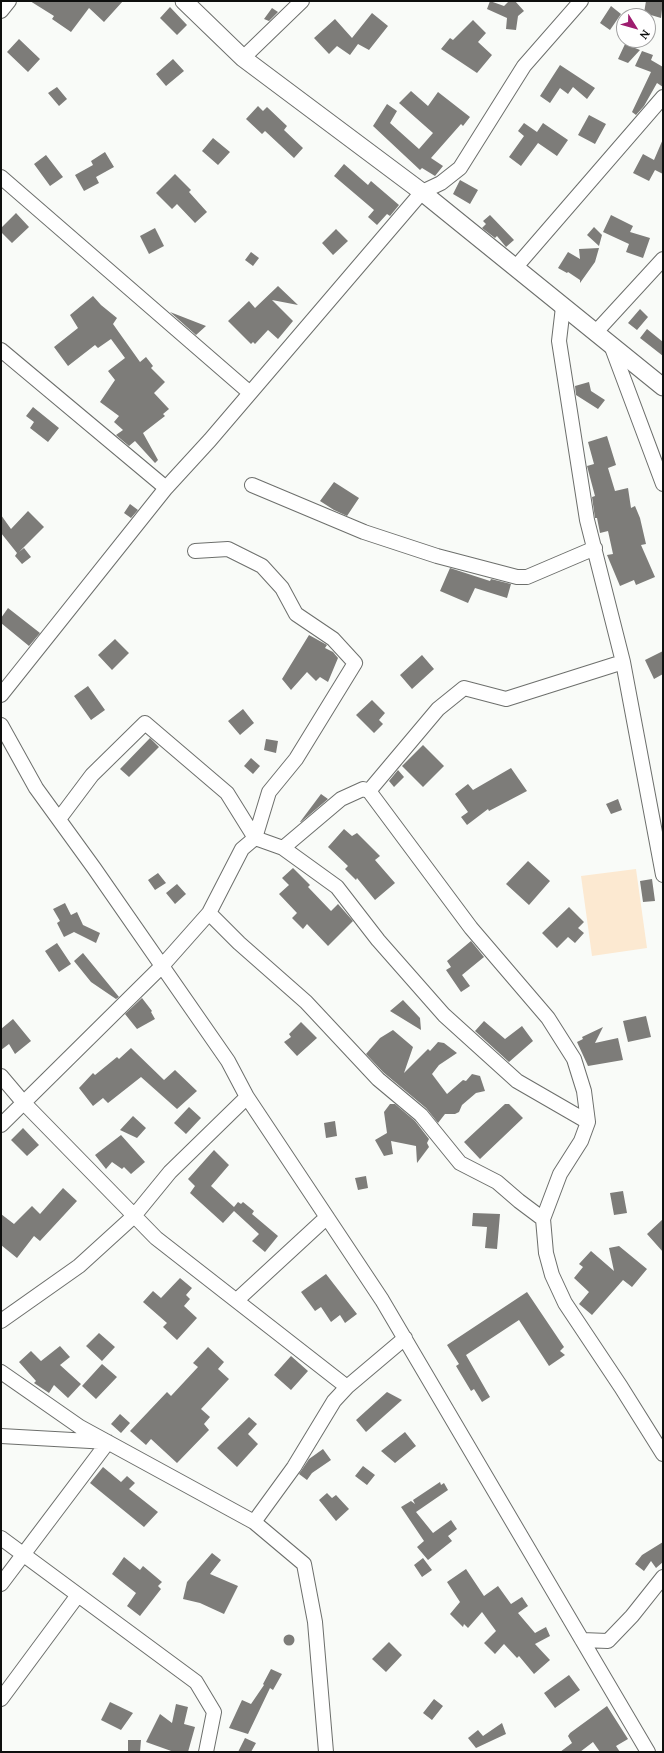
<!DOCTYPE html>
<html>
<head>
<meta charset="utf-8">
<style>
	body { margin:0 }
	#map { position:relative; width:664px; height:1753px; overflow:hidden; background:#f9fbf8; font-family:Lora,serif }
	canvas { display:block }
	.frame { position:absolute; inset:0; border:2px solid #0e0f0e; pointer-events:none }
	.north { position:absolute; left:616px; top:8px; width:40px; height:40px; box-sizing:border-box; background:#fff; border:1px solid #9f9f9f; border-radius:50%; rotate:127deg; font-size:11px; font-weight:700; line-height:16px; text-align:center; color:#0e0f0e }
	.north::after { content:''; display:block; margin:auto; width:14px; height:18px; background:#9e1d6f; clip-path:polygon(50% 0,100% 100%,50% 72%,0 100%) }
</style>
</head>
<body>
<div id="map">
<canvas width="664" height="1753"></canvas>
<div class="frame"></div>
<div class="north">N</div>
</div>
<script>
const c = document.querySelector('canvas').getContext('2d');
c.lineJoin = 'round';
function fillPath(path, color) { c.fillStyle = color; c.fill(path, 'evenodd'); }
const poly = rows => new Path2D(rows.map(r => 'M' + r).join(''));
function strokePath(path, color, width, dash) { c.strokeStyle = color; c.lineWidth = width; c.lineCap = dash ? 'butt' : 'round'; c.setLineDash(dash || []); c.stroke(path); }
fillPath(poly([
	[636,869,647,948,592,956,581,876]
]), '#fce9d1');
fillPath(poly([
	[30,1,123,1,104,22,89,8,71,32,52,19,54,16],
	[490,1,504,6,509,1,515,1,524,11,518,16,516,30,506,29,507,18,487,9],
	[646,1,663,1,661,18,644,13],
	[611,6,621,14,610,30,600,23],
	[170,7,187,25,177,35,160,18],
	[272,8,278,12,269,21,264,19],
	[372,13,388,26,369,50,358,44,350,55,337,46,329,54,314,38,335,19,352,38],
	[473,20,486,33,478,42,492,55,477,73,441,49,450,38,453,40],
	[19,39,40,59,28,72,7,52],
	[625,44,640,50,628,63,618,59],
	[642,51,653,55,651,60,663,67,663,87,657,83,644,106,636,115,632,112,651,72,635,66],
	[173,59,184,71,166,86,156,74],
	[560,65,595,88,587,99,573,87,568,94,560,88,550,103,540,96],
	[57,87,67,99,59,106,48,93],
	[411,91,428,106,438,92,470,117,463,126,461,124,431,158,443,166,435,176,422,168,420,170,373,126,387,104,397,111,390,123,419,149,433,133,399,103],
	[258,106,263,111,267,107,287,126,284,130,303,148,294,158,265,131,262,134,246,119],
	[589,115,606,124,595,144,578,135],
	[524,123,537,132,543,123,568,140,557,156,538,143,521,166,509,157,524,136,518,131],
	[213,138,230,152,218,165,202,151],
	[663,139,663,174,655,170,649,181,633,173,643,154,654,160],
	[105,152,114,167,96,177,99,183,84,191,75,175,93,165,91,161],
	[46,155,63,177,50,186,34,164],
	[344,164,368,185,371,181,399,205,390,216,387,214,377,225,368,217,374,210,334,176],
	[175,174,191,190,189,192,207,212,195,223,177,204,172,209,156,193],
	[460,180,478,190,470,204,453,194],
	[16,213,29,227,12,243,1,232,1,228],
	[490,215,514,240,506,247,497,236,495,238,482,228,486,224,483,221],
	[611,215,633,226,630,232,650,238,643,258,626,252,629,244,603,232],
	[594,227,602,235,599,246,587,235],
	[155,228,164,246,149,254,140,236],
	[336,229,348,241,333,255,322,243],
	[599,248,595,262,580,283,580,280,568,272,567,273,558,268,568,252,580,259,579,249],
	[251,252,259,258,253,266,245,260],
	[278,286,298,305,272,300,293,321,278,339,268,330,255,344,253,342,251,344,228,321,249,301,255,308],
	[93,296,101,305,117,318,113,324,140,362,146,357,153,366,151,368,165,382,154,393,169,409,163,414,165,416,143,433,158,460,155,463,135,441,129,446,116,435,123,430,114,422,119,416,100,402,115,380,108,371,125,358,111,339,98,348,95,345,68,366,54,347,78,328,70,315],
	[640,309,648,317,637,330,628,323],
	[170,312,206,326,196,335],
	[647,329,663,342,663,356,640,338],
	[589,382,591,391,605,400,598,409,576,395,575,386],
	[33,407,59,428,48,442,30,428,34,422,26,416],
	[607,436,616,465,608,468,615,491,628,488,631,508,635,506,640,518,646,544,641,545,655,577,636,585,634,580,620,586,607,555,613,554,608,531,600,533,597,518,595,518,592,497,595,496,587,466,594,464,588,442],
	[334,482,359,498,347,516,334,510,320,501],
	[130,504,138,510,131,518,124,513],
	[28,511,44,527,19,552,24,548,31,557,22,564,15,556,17,553,1,533,1,515,11,529],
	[450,568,490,581,491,579,511,584,507,598,475,588,468,603,440,591],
	[8,608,40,633,29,646,1,623,1,618],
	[309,635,327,645,325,648,333,652,338,658,328,682,320,677,316,681,307,672,291,690,282,679],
	[115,639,129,653,112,670,98,655],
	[663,651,663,674,654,679,645,660],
	[422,655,434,669,412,689,400,675],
	[88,686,105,710,91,720,74,696],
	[372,700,385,713,379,720,383,724,374,733,356,715],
	[243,709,254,723,240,735,228,721],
	[150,738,159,747,129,777,120,769],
	[266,739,278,741,276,753,264,750],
	[423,745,444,766,423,787,402,766],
	[251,758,260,766,253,774,244,766],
	[511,768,527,791,489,811,488,809,467,825,461,817,468,812,455,794,468,784,473,790],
	[398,770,404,777,394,787,389,781],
	[321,794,328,799,301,822,300,822],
	[618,799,622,810,611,814,606,804],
	[344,829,352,836,357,833,380,856,375,860,395,883,375,900,357,878,356,880,345,869,348,866,328,847],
	[528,861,550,881,529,905,506,884],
	[293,868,310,885,308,887,331,911,338,904,353,921,328,946,307,924,303,929,292,918,297,913,279,894,289,885,282,878],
	[158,873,166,883,155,890,148,880],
	[652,879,655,901,643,902,640,881],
	[177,884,186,894,175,904,166,893],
	[65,903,71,915,77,912,83,925,100,933,96,943,74,932,64,937,57,923,60,921,53,909],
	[569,907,584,922,578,928,584,933,575,943,568,937,557,948,542,933],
	[471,941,484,957,462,975,470,986,461,992,446,970,451,967,447,961],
	[57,943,71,964,59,972,45,951],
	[83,953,119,997,116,999,91,982,74,961],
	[142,998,152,1011,151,1012,155,1019,137,1029,125,1014],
	[403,1000,420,1018,421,1030,390,1011],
	[646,1016,651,1037,628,1042,623,1021],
	[13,1019,31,1041,15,1054,9,1044,1,1050,1,1029],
	[484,1021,505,1039,522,1026,533,1041,509,1062,475,1031],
	[301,1022,317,1038,297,1056,284,1042,291,1037,289,1034],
	[603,1027,595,1043,618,1038,623,1060,588,1066,577,1042,583,1039,582,1037],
	[393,1030,413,1047,404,1073,428,1049,430,1051,438,1042,444,1043,457,1053,439,1065,432,1074,447,1094,463,1080,466,1081,472,1074,480,1076,485,1091,476,1093,462,1105,459,1112,455,1114,445,1114,438,1123,426,1108,383,1072,366,1054,380,1038],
	[131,1048,164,1080,175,1070,197,1091,177,1109,141,1077,108,1103,103,1098,93,1106,79,1088,93,1073,95,1075,117,1057,119,1059],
	[390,1104,395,1104,415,1121,429,1139,427,1143,429,1147,417,1163,416,1146,391,1141,393,1154,384,1156,375,1140,387,1133,384,1112],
	[505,1104,509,1104,523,1118,480,1159,464,1142],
	[189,1107,201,1118,186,1134,174,1123],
	[133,1116,146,1128,137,1138,120,1130],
	[335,1121,337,1136,326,1138,324,1123],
	[23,1128,39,1145,27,1156,11,1140],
	[121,1135,145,1162,131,1174,124,1167,122,1169,112,1162,106,1169,95,1155],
	[214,1150,229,1165,211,1186,234,1207,238,1202,241,1204,243,1202,254,1211,252,1214,278,1236,265,1252,252,1241,259,1234,234,1211,223,1223,190,1193,195,1186,188,1179],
	[366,1176,368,1188,358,1190,355,1178],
	[63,1188,77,1201,40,1241,34,1236,17,1258,1,1245,1,1214,14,1224,32,1206,40,1214],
	[623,1191,627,1213,614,1215,610,1193],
	[473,1213,500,1214,497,1249,485,1248,487,1227,472,1226],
	[663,1219,663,1252,647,1234],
	[619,1246,647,1269,632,1287,623,1280,592,1315,579,1304,589,1292,574,1278,583,1267,579,1264,591,1251,614,1271,609,1248],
	[326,1274,357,1314,345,1323,340,1315,331,1322,321,1307,315,1311,301,1292],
	[180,1278,192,1288,186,1295,190,1299,184,1306,197,1318,177,1340,163,1327,167,1323,143,1302,153,1291,161,1298],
	[527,1292,564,1347,560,1351,565,1355,549,1366,519,1320,466,1355,490,1397,482,1402,474,1389,471,1391,456,1366,459,1364,447,1345],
	[99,1333,115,1347,102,1361,86,1346],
	[60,1346,70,1357,60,1365,81,1384,68,1398,54,1385,49,1393,34,1383,36,1381,19,1362,31,1351,41,1361],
	[208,1347,224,1362,218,1369,229,1379,201,1409,210,1417,204,1424,209,1430,177,1463,151,1439,146,1445,130,1431,167,1392,171,1396,198,1367,193,1363],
	[291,1356,308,1371,291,1390,274,1375],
	[102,1364,117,1377,96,1399,82,1386],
	[387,1392,402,1400,366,1432,356,1420],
	[120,1414,130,1423,121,1433,111,1424],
	[249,1417,257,1424,248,1434,258,1444,237,1467,217,1448],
	[405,1432,416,1446,395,1463,381,1451],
	[323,1449,331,1460,312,1473,307,1480,299,1474,309,1459],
	[363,1466,375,1475,367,1485,355,1476],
	[103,1467,121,1482,127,1476,135,1483,129,1489,158,1512,144,1527,90,1483],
	[440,1482,441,1485,444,1483,448,1490,416,1512,433,1533,451,1520,457,1529,448,1536,452,1541,428,1560,417,1547,424,1541,401,1507,411,1501,415,1504,413,1500],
	[327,1493,332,1498,336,1495,349,1509,336,1521,319,1500],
	[663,1542,663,1562,656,1568,651,1561,644,1571,635,1564,642,1555],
	[212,1553,221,1560,210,1574,238,1586,224,1614,200,1603,183,1599,187,1582],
	[124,1557,140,1570,143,1566,162,1582,158,1586,161,1589,140,1616,127,1606,136,1593,112,1574],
	[423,1558,432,1570,422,1577,414,1565],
	[466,1569,484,1596,498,1586,511,1604,522,1597,528,1606,518,1613,535,1633,546,1627,550,1636,535,1644,550,1660,534,1674,519,1656,517,1658,504,1644,495,1654,484,1643,496,1631,482,1612,468,1628,464,1624,463,1627,450,1614,460,1602,447,1582],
	'283.5 1640a5.5 5.5 0 1 1 11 0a5.5 5.5 0 1 1-11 0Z',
	[389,1642,402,1655,386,1672,372,1659],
	[271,1669,282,1674,273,1690,270,1688,248,1734,229,1728,242,1700,251,1704,264,1685,263,1684],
	[569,1675,580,1690,555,1708,544,1693],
	[434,1699,443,1706,432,1720,423,1713],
	[110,1702,133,1713,121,1730,101,1720],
	[176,1704,188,1707,184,1724,195,1727,188,1752,174,1752,146,1742,160,1714,172,1723],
	[607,1706,628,1739,616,1746,620,1752,600,1752,593,1742,580,1752,560,1752,572,1743,568,1736,570,1733],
	[502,1723,506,1734,476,1748,468,1738,478,1730,483,1736],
	[245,1738,256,1743,251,1752,238,1752],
	[128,1740,141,1740,140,1752,128,1752]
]), '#7d7c79');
const minor = poly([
	[1,11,9,1],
	[243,58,302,1],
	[1,177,250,393],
	[515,268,663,97],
	[563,307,559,341,587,520,623,662,663,875],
	[595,333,663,259],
	[611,345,663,484],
	[1,350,166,488],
	[252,485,364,532,437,556,517,577,527,577,595,548],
	[1,695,166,488,210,440,422,192,441,183,460,168,524,66,581,1],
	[1,725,36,788,94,868,228,1061,247,1097,382,1300,648,1752],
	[369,791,438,709,464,688,506,699,623,662],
	[59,819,92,775,145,723,227,793,255,838,269,792,296,759,355,663,333,639,296,614,282,588,262,566,228,549,195,551],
	[283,848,337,887,378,940,444,1015,517,1081,588,1122],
	[209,913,239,943,306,1002,378,1079,421,1115,460,1163,497,1182,519,1201,543,1219],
	[1,1076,23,1102,156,1238,347,1387],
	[1,1125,162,966,209,913,242,849,255,838,283,848,341,799,363,789,369,791,471,928,548,1018,574,1059,584,1091,588,1122,581,1141,560,1174,543,1219,546,1253,552,1275,565,1303,621,1387,663,1454],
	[237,1300,327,1217],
	[1,1321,79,1266,134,1216,170,1172,247,1097],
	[1,1372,80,1427,254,1522,304,1564,315,1622,326,1752],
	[1,1436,108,1442,1,1584],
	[254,1522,294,1467,334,1401,347,1387,405,1338],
	[1,1538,196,1682,214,1712,206,1752],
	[582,1640,608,1641,632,1616,663,1577],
	[1,1699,78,1595]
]);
const major = poly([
	[184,1,243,58,422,192,663,387]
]);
strokePath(minor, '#6d6f6c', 16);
strokePath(major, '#6d6f6c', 19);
strokePath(minor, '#fff', 14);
strokePath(major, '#fff', 17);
</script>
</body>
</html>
